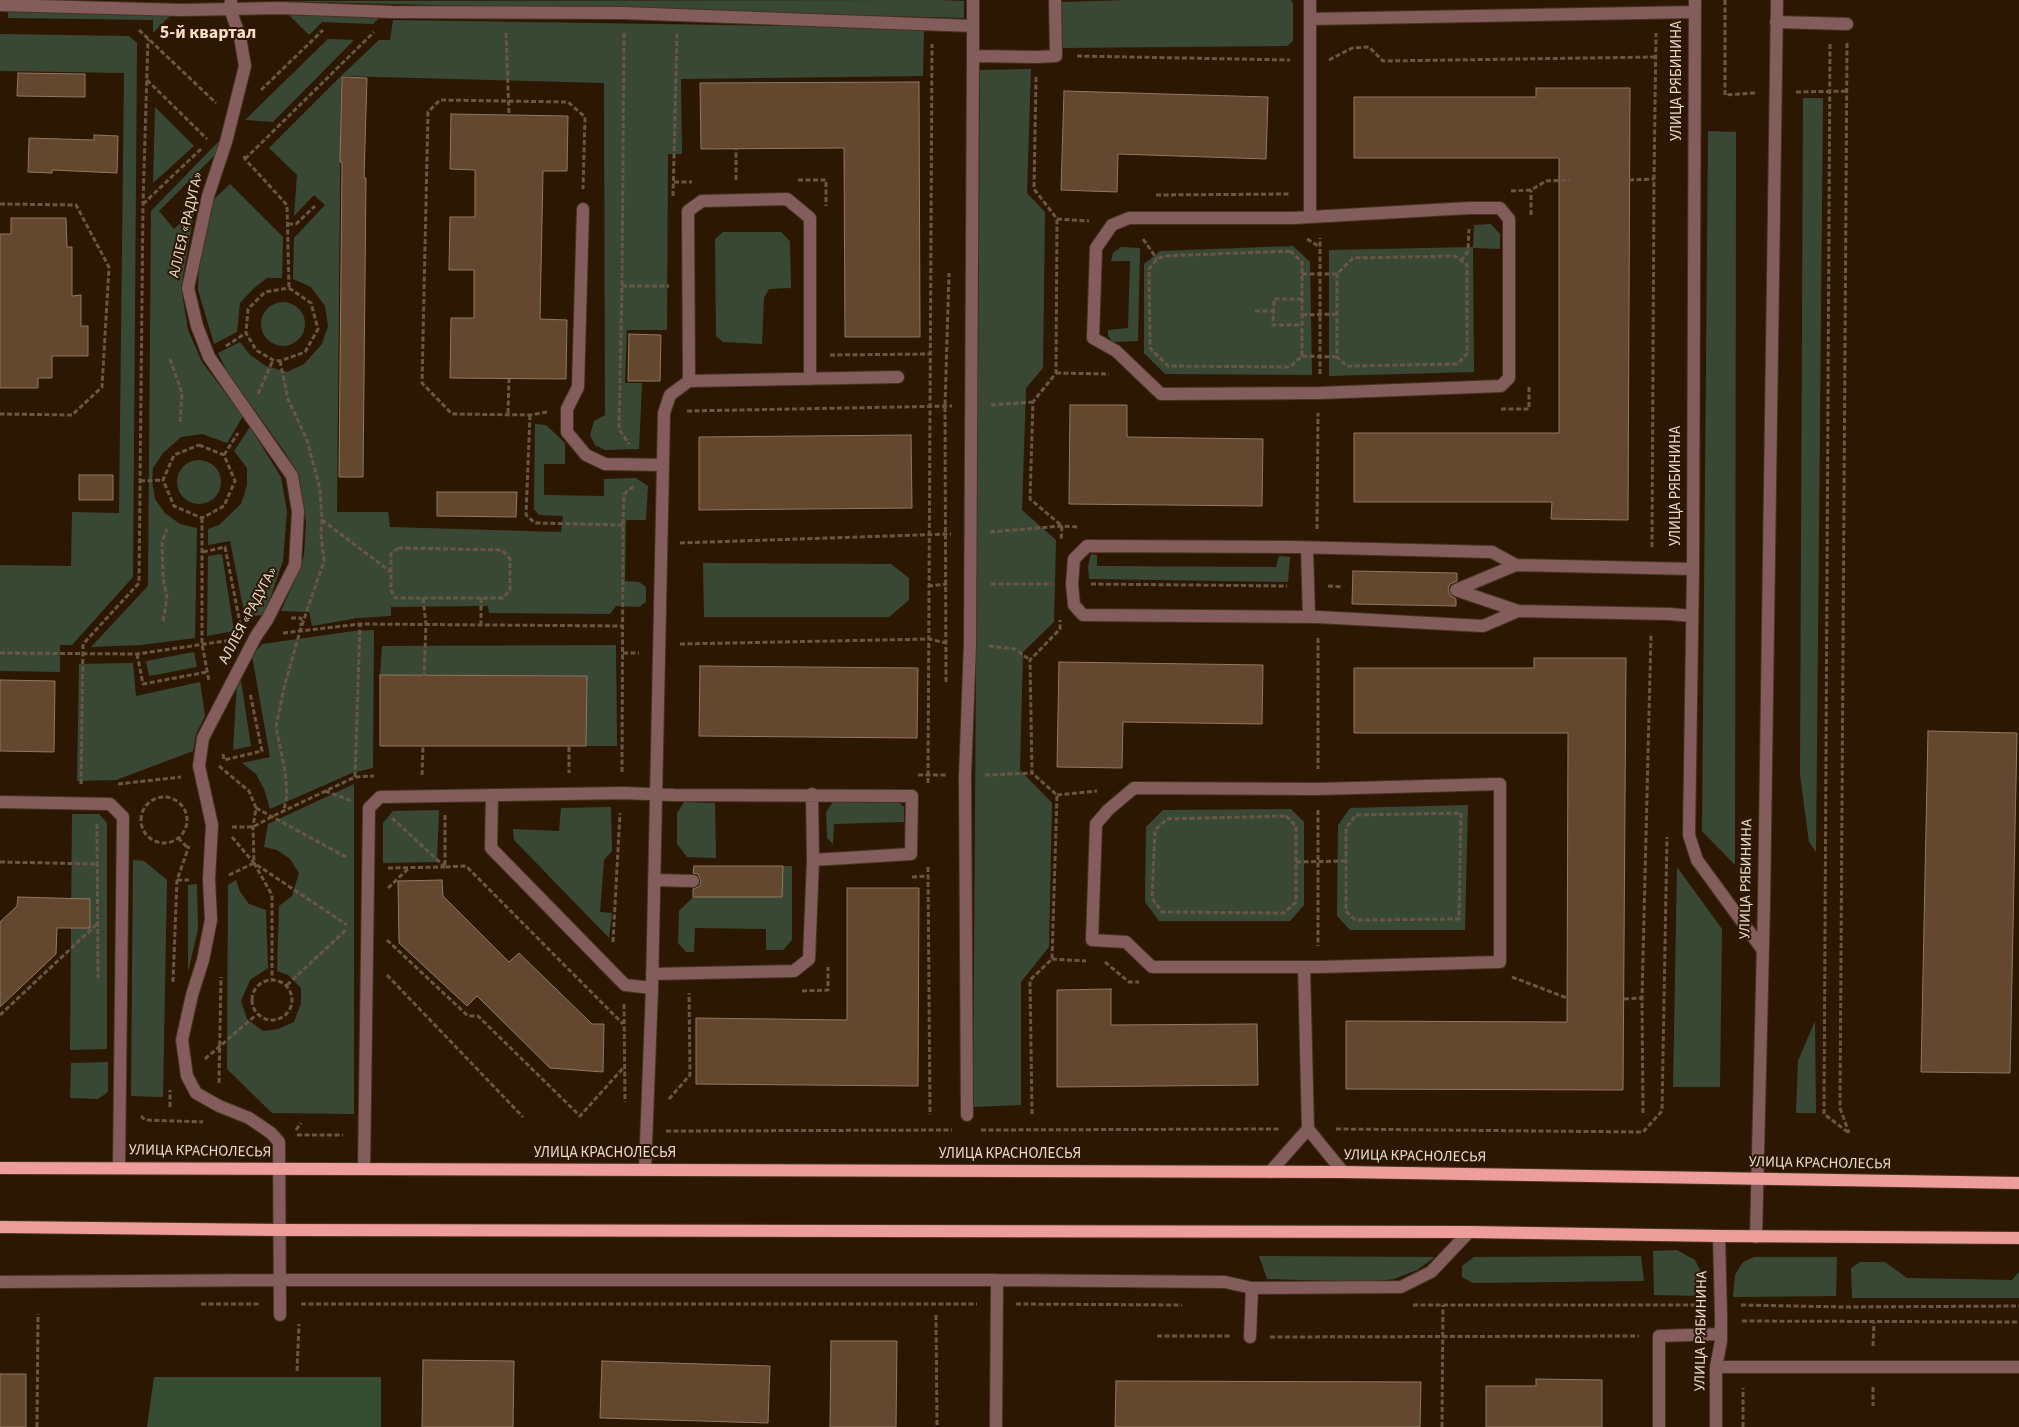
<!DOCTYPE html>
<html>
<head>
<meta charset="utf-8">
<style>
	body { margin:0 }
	canvas { display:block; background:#2c1703 }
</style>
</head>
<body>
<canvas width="2019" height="1427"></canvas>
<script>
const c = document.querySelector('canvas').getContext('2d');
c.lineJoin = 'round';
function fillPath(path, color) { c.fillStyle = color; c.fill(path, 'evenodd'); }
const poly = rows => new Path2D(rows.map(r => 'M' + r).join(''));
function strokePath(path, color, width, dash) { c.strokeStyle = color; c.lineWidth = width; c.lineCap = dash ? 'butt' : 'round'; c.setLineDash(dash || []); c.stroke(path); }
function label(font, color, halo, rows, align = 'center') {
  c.font = font + ' "Source Sans 3",sans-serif'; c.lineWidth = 4; c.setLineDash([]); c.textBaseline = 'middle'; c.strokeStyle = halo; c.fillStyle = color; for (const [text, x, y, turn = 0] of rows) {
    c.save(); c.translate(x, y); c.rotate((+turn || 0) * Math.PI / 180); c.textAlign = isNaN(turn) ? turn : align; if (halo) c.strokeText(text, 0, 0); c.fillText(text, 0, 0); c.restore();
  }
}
fillPath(poly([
	[940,0,964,1,964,18,271,1],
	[1127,0,1291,0,1293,3,1293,41,1287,46,1061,48,1062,2],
	[8,12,171,15,153,33,153,20,8,18],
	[289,15,380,17,373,24,322,22,309,35],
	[393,20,924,28,923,76,681,79,682,154,668,154,667,330,627,330,625,383,642,383,639,449,605,450,595,445,590,435,594,421,605,415,604,83,341,76,337,512,388,512,390,527,561,532,563,516,539,515,534,509,535,424,546,425,565,443,565,464,544,464,544,495,604,496,604,479,636,478,648,486,646,520,626,520,625,581,639,582,646,587,646,602,639,607,616,606,610,614,489,613,488,606,391,607,391,616,358,618,312,626,309,612,281,611,299,571,304,555,306,522,299,475,284,451,228,373,218,353,240,342,250,355,266,366,287,372,304,364,322,344,328,326,325,306,311,287,293,279,294,238,325,205,314,195,294,216,297,175,269,148,341,76,379,40,390,40],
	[0,34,129,36,137,43,133,577,72,645,60,645,60,672,0,671,0,565,71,566,72,512,119,513,124,73,0,71],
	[328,39,354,40,273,122,245,120],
	[1031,69,1027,193,1045,212,1043,368,1026,388,1022,510,1056,540,1054,622,1023,652,1020,770,1052,803,1049,947,1021,982,1021,1105,973,1107,980,70],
	[1803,98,1823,98,1816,852,1809,842,1800,775],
	[155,107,194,146,153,183],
	[1708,131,1736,132,1735,865,1702,831],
	[219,141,215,155,159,211,174,229,195,208,181,287,188,330,202,362,243,416,227,443,202,434,181,437,163,453,153,468,152,481,155,499,165,513,180,524,197,528,195,638,141,645,91,647,148,586,151,211],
	[230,184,283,237,282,278,267,278,253,289,240,303,237,332,214,344,198,290,199,264,211,202],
	[1491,224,1500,234,1500,249,1473,248,1474,372,1329,376,1329,250,1473,247,1474,225],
	[723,232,781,232,790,241,791,288,769,289,764,298,762,344,723,342,716,336,715,239],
	[1293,246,1310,262,1312,375,1165,374,1144,353,1144,264,1160,251],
	[1121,247,1140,248,1138,341,1113,342,1108,336,1108,330,1128,328,1130,261,1111,261,1113,253],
	'261 324a22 22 0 1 1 44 0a22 22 0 1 1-44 0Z',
	[250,427,281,477,287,511,283,561,272,593,263,615,245,617,230,541,208,545,208,529,219,525,241,504,247,485,247,468,234,451],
	'177 482a22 22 0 1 1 44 0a22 22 0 1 1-44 0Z',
	[222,554,234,631,207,636,208,556],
	[1091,554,1097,555,1097,566,1276,567,1279,556,1290,557,1288,582,1089,579,1088,566],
	[703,563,891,564,909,578,909,600,889,617,704,617],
	[374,630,373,768,352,773,270,809,264,789,256,774,242,763,270,757,252,656,262,644,354,631],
	[616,645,617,746,586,746,587,676,380,675,382,646],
	[194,652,197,667,149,676,146,661],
	[133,663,136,696,200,682,205,716,196,734,193,751,116,780,77,781,79,664],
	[241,681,251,746,233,750,237,683],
	[354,784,354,1114,272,1113,227,1069,228,885,236,880,240,892,249,904,266,910,268,968,250,980,241,1001,247,1019,263,1031,278,1029,294,1022,301,1003,301,988,288,975,277,971,279,906,292,896,299,873,290,859,277,850,264,847,268,824],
	[684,802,715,803,716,858,687,857,677,844,677,813],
	[833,802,899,802,904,807,904,822,834,824,833,844,827,838,826,812],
	[1468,805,1465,930,1350,930,1337,916,1338,825,1350,808],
	[611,807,612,851,604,860,600,912,612,913,609,938,514,840,513,829,559,831,561,808],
	[1291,809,1304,822,1304,905,1290,921,1159,921,1145,902,1146,827,1163,810],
	[439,810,437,862,383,863,383,823,393,811],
	[72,814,99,814,107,823,107,1049,70,1050],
	[133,860,144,861,167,880,163,1097,131,1096],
	[783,866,792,866,792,940,783,950,766,950,766,929,695,928,694,952,686,952,678,943,679,911,693,897,782,897],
	[1677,867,1722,929,1720,1087,1673,1087],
	[197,884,198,929,188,972,188,885],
	[1815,1021,1816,1113,1796,1113,1798,1061],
	[108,1062,108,1092,98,1099,70,1098,71,1063],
	[1677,1250,1695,1260,1704,1278,1703,1296,1654,1295,1653,1251],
	[1259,1256,1435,1257,1417,1270,1394,1279,1371,1282,1267,1279],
	[1641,1256,1644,1281,1473,1283,1462,1277,1462,1266,1474,1257],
	[1754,1257,1837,1257,1836,1296,1733,1297,1735,1275,1743,1262],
	[1860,1262,1885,1262,1907,1278,2012,1280,2019,1272,2019,1298,1852,1298,1851,1268]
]), '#394835');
fillPath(poly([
	[154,1377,381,1377,381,1427,147,1427]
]), '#374d31');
const building = poly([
	[18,73,85,74,85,97,17,96,18,73],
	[342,77,367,78,364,178,366,178,363,477,339,477,342,162,340,162,342,77],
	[919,82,920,337,845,337,844,148,701,149,700,83,919,82],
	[1536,88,1630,88,1628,520,1551,519,1552,502,1354,502,1354,433,1559,433,1559,158,1354,158,1354,97,1536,97,1536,88],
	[1064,91,1268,97,1266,159,1118,154,1117,192,1061,190,1064,91],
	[451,114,568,116,567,171,543,171,540,319,567,320,566,379,450,378,451,318,474,318,474,270,449,270,450,217,475,217,475,170,450,169,451,114],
	[94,135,118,136,117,173,52,170,52,173,28,172,29,138,94,140,94,135],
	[11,218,66,218,67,247,72,247,72,296,81,295,81,326,88,326,88,356,52,356,52,378,38,378,38,388,0,388,0,234,11,234,11,218],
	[629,334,661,335,660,381,628,381,629,334],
	[1070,405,1127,405,1127,437,1263,439,1262,506,1069,504,1070,405],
	[911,435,912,508,699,510,699,437,911,435],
	[79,475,113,475,113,500,79,500,79,475],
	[437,492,517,492,516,517,437,516,437,492],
	[1353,571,1457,573,1457,581,1450,584,1448,589,1450,595,1456,599,1456,606,1352,604,1353,571],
	[1534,658,1626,658,1623,1090,1346,1089,1346,1021,1567,1022,1568,733,1354,733,1354,668,1534,668,1534,658],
	[1059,662,1263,665,1262,724,1123,722,1122,768,1057,767,1059,662],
	[700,666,918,668,917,738,699,736,700,666],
	[380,675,587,676,586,746,380,746,380,675],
	[0,680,55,681,54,752,0,751,0,680],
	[1928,731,2017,733,2010,1073,1921,1072,1928,731],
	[694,866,783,866,782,897,693,897,693,889,700,886,701,881,698,874,693,873,694,866],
	[442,880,443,896,509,962,519,953,592,1024,604,1024,603,1072,550,1068,477,996,467,1006,399,943,398,881,442,880],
	[847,888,919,888,918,1086,696,1084,696,1018,847,1020,847,888],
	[18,897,90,899,90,928,57,928,56,954,0,1007,0,922,17,906,18,897],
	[1111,989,1111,1025,1257,1024,1258,1085,1057,1087,1057,990,1111,989],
	[831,1341,897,1341,896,1427,830,1427,831,1341],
	[423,1360,514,1361,513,1427,422,1427,423,1360],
	[602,1361,770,1366,768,1423,600,1418,602,1361],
	[0,1374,26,1374,26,1427,0,1427,0,1374],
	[1536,1379,1602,1380,1602,1427,1486,1427,1486,1386,1536,1386,1536,1379],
	[1116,1381,1421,1382,1420,1427,1115,1427,1116,1381]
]);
fillPath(building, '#63482f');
strokePath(building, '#927761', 1);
const minor = poly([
	[231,0,230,9,240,37,245,66,226,142,208,196,188,288,197,326,209,357,292,476,298,511,295,565,267,620,256,636,203,738,199,766,212,825,209,879,211,920,203,960,192,995,182,1040,187,1076,196,1093,219,1106,249,1118,271,1133,279,1142,280,1315],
	[973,0,973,56,1036,57,1056,56,1055,0],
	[1695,0,1693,569,1689,835,1697,860,1762,949],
	[0,5,182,10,279,8,393,12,623,13,973,26],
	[1310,19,1695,12],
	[1776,22,1847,24],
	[1469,208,1500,208,1509,219,1509,378,1501,386,1320,393,1161,394,1116,351,1093,338,1096,248,1112,225,1129,218,1293,218,1469,208],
	[583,209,578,387,567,409,567,432,586,455,605,464,663,465],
	[1310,217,1310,0],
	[689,381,688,211,702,201,787,199,810,218,810,379],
	[1307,548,1309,617],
	[1516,565,1456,590,1518,611],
	[1692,616,1670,614,1518,611,1483,626,1318,617,1083,615,1074,605,1072,584,1074,559,1087,546,1294,547,1492,552,1516,565,1693,569],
	[1500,784,1500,962,1319,967,1152,967,1126,942,1092,940,1096,824,1108,810,1134,788,1318,789,1500,784],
	[492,795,491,848,625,985,652,988],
	[0,802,110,804,123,817,119,1167],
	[654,880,693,881],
	[1304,967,1308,1129],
	[652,974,794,971,809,959,813,860,812,794],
	[967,1115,965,776,970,644,973,56],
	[364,1169,369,808,380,797,623,793,674,795,912,796,911,854,813,860],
	[645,1170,652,988,663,465,664,413,670,395,689,381,898,377],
	[1270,1172,1308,1129,1343,1172],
	[1756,1237,1764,903,1777,0],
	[0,1282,280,1280,997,1280,1225,1282,1252,1288,1401,1287,1431,1272,1469,1232],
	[1250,1337,1252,1288],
	[1716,1367,2019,1367],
	[996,1427,997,1280],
	[1659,1427,1659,1336,1721,1334],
	[1716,1427,1716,1367,1721,1341,1721,1316,1719,1236]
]);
const major = poly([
	[0,1168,1343,1172,2019,1183],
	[0,1227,279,1230,1469,1232,1719,1236,2019,1238]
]);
strokePath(minor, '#473220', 14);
strokePath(major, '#473220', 14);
strokePath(poly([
	[1725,0,1725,95,1755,93],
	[139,30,216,103],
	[506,33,509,115],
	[624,33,622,286,619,429,629,444],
	[1847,43,1840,1108,1849,1133],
	[1830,44,1824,1114,1849,1133],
	[1077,56,1290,60],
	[1329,60,1352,48,1369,47,1383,61,1656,57],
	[1036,77,1034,189,1057,219,1056,373,1033,402,1030,499,1062,526,1061,541],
	[147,80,207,139],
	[261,90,323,30],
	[1796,92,1848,91],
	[244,156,245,159,287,205,289,288],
	[245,159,374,32],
	[736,180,736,149],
	[798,180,826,180,826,206],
	[1629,180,1654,179],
	[674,182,692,182],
	[1511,191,1531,190,1546,181,1570,180],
	[1156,195,1290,194],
	[673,196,677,34],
	[0,204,76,205,109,267,102,387,72,415,0,414],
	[143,204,201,149],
	[1531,215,1531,190],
	[1057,219,1089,221],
	[288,224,296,224,315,206],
	[1143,239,1157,259],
	[1307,239,1320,247],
	[1290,251,1302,262,1302,356,1290,367,1168,366,1150,348,1149,269,1157,259,1164,256,1290,251],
	[1461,261,1468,251,1469,229],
	[1302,274,1337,274,1353,258,1455,256,1467,265,1467,354,1457,364,1347,366,1337,357,1337,274],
	[622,286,669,286],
	[289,288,311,303,318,329,305,352,280,361,273,360,256,350,246,333,248,309,265,292,289,288],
	[1302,299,1274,299,1273,325,1302,325],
	[1255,311,1274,311],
	[1302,315,1337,314],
	[226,346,246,333],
	[830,355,930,354],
	[1302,356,1337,357],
	[170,359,182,393,180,423],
	[280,361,288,399,307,440,320,489,322,520,321,535,324,561,300,631,284,688,276,727,285,771,287,795,284,810],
	[1056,373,1109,374],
	[1320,374,1320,238],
	[258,394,273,360],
	[991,405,1033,402],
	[1501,409,1529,409,1529,386],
	[687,411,952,406],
	[547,412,530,415,452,414,422,383,428,112,440,100,568,102,585,117,583,189],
	[508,413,509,379],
	[530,415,526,515,535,523,623,525],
	[199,445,224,455,235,481,224,506,202,518,174,506,163,480,174,455,199,445],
	[224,455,238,433],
	[140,481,163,480],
	[202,518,202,644,209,681],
	[322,520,391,572],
	[1317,529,1318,413],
	[990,532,1062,526,1079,527],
	[680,543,951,534],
	[1652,547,1654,179,1656,33],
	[398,548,502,550,510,559,510,590,503,598,395,598,391,590,391,554,398,548],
	[203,552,225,547,240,623],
	[991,584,1052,584],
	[1091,584,1287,586],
	[928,586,947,584],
	[1328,586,1343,587],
	[423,598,426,624,424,676],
	[481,598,481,624],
	[291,618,301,618,301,626],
	[163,621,167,598,163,577,162,542,167,529],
	[283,633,360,624,622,626],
	[1318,638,1318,769],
	[680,644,929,639,946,643],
	[989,646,1015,649,1030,660],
	[0,653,137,654,232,640],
	[623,653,639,653],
	[137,654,143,684,207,672],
	[946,682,945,406,949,273],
	[569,747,569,773],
	[223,754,224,760,262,751,250,693],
	[219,766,249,791,256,808,253,827,254,863,272,895,272,979],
	[622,772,623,525,624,494,634,486],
	[422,775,423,746],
	[918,775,946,775],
	[985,775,1032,773],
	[355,777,360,624],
	[928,783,932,44],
	[81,784,83,644,139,583,143,204,148,39],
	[118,784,181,777],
	[325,791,352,801],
	[1057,795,1097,791],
	'141 820a23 23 0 1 1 46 0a23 23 0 1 1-46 0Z',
	[256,808,348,858],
	[1318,810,1318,946],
	[1461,813,1459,919,1355,920,1346,911,1346,828,1356,815,1461,813],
	[445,815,445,867,466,866,623,1024],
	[1286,816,1296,826,1296,902,1284,913,1162,912,1152,898,1155,830,1167,819,1286,816],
	[392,818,444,866],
	[97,824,98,978],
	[232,827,253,827,273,816,355,777,374,776],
	[232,837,254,863,347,925],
	[178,838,187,847],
	[0,862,98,864],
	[1296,862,1346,861],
	[928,867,930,1115],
	[388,868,445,867],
	[229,875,254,863],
	[912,877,928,876],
	[177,880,189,880],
	[388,888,409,868],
	[387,940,468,1016,478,1016,580,1116,624,1067],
	[613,942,620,813],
	[1052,959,1086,961],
	[1105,962,1129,982,1139,982],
	[387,975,523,1117],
	[1512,977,1567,998],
	'252 1000a20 20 0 1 1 40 0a20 20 0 1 1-40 0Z',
	[173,982,177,880,189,846],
	[287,985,347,929],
	[802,991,828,990,828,967],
	[1624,999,1642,998],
	[624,1004,625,1102],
	[0,1015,98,923],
	[205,1059,256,1015],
	[219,1083,221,977],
	[669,1099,690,1075,689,993],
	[170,1107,170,1090],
	[1643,1113,1642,998,1651,633],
	[1032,1114,1030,980,1052,959,1057,795,1032,773,1030,660,1060,629,1060,620],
	[141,1116,145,1120,203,1122],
	[1336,1129,1643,1132,1662,1111,1667,837],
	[296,1130,301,1123],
	[981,1130,1280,1129],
	[666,1131,952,1130],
	[297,1135,343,1135],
	[201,1304,259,1304],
	[301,1304,977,1304],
	[1016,1304,1182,1305],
	[1413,1305,1702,1305],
	[1741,1305,1844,1307,2019,1306],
	[936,1315,937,1427],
	[1742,1321,2019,1322],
	[1157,1336,1231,1336],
	[1270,1337,1639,1336],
	[1873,1346,1874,1322],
	[297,1371,299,1324],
	[1873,1387,1873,1406],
	[37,1427,38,1314],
	[1442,1427,1443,1305],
	[1743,1427,1743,1388]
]), '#695645', 3, [5, 2.5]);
strokePath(minor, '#835d5b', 12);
strokePath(major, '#ed9d9a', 12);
label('15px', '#eadbcf', '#2c1703', [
	["УЛИЦА РЯБИНИНА",1678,81,-90],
	["АЛЛЕЯ «РАДУГА»",187,225,-77],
	["УЛИЦА РЯБИНИНА",1677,486,-90],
	["АЛЛЕЯ «РАДУГА»",249,616,-62],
	["УЛИЦА РЯБИНИНА",1747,879,-89],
	["УЛИЦА КРАСНОЛЕСЬЯ",200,1152,1],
	["УЛИЦА КРАСНОЛЕСЬЯ",605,1154],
	["УЛИЦА КРАСНОЛЕСЬЯ",1010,1155],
	["УЛИЦА КРАСНОЛЕСЬЯ",1415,1157,1],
	["УЛИЦА КРАСНОЛЕСЬЯ",1820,1164,1],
	["УЛИЦА РЯБИНИНА",1702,1331,-89]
]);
label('bold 18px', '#faddc4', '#2c1703', [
	["5-й квартал",208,34]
]);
</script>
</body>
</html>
